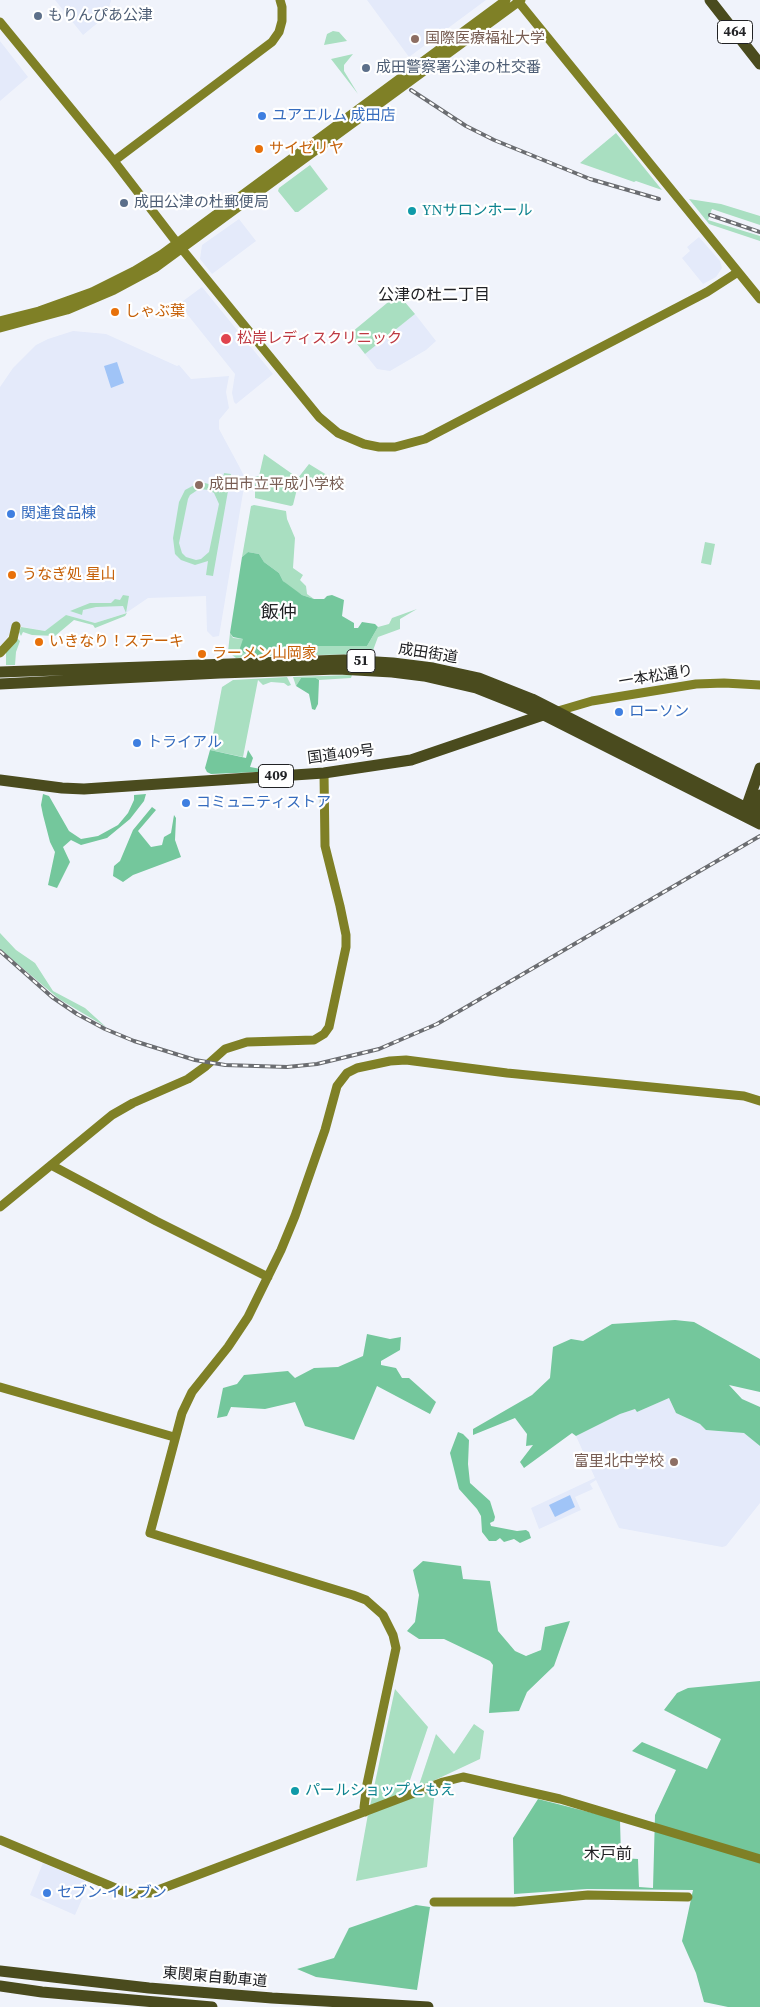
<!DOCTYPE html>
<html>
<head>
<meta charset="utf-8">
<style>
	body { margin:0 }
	canvas { display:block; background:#f0f3fb }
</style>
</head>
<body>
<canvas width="760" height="2007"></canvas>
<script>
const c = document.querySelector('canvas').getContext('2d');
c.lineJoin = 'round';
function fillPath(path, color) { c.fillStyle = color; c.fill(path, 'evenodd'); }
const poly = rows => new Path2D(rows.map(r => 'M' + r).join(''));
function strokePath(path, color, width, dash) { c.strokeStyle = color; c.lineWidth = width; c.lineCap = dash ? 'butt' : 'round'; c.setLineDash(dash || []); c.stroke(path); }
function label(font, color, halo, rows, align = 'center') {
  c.font = font + ' "Source Serif 4","Noto Sans JP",serif'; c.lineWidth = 4.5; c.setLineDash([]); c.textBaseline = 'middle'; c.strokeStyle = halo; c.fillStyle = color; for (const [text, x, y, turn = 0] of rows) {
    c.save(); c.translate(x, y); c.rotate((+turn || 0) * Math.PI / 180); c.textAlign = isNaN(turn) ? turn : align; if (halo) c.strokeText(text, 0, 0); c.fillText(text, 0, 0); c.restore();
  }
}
fillPath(poly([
	[55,0,111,0,111,1,106,16,83,35],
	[367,0,486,0,409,57],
	[0,41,28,77,0,101],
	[239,219,256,241,212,274,200,259,202,245],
	[699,237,720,261,722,268,716,277,703,284,682,258,690,251,687,247],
	[202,287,273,374,236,404,234,402,232,393,235,374,179,304],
	[415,314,436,341,426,350,390,371,377,369,365,354],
	[73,331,106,334,177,366,179,365,191,379,229,376,226,392,229,408,219,420,219,429,239,466,244,476,244,487,219,636,213,637,207,631,206,596,148,598,126,613,95,623,66,615,45,631,13,625,8,637,0,646,0,387,13,368,36,345,48,339],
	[669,1398,676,1413,700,1424,706,1430,744,1433,760,1446,760,1503,726,1546,722,1547,619,1528,596,1480,590,1484,593,1489,575,1497,581,1510,539,1529,531,1508,595,1478,576,1436,620,1414,635,1409,637,1412],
	[43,1863,85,1881,87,1888,75,1915,30,1895]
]), '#e4eafa');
fillPath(poly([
	[333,31,339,32,347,41,324,45,327,34],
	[353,54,344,65,344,71,358,94,331,59],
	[616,133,662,190,636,181,634,182,580,163],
	[310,165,328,189,298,212,295,212,278,191,279,188],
	[689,199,721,204,760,216,760,225,712,209,708,220,760,236,760,241,709,224],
	[398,294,415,314,365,354,350,335,352,332],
	[264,454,298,478,309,464,327,475,328,478,323,488,320,489,303,477,299,481,293,505,291,506,255,498,255,477,259,476],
	[224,473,231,474,213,576,206,575,208,561,195,565,181,560,175,554,173,538,179,502,185,490,198,483,205,483,212,485,220,493],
	[199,489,209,490,214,493,219,504,209,552,201,559,196,560,186,557,182,553,179,543,188,499,190,495],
	[254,505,286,511,287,519,295,538,293,568,303,575,300,580,306,586,307,594,314,599,302,595,290,588,283,581,279,573,264,562,259,554,248,552,242,557,251,506],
	[705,542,715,544,711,565,701,563],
	[123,595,129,596,126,613,123,606,96,607,83,610,82,615,70,611,90,603,111,603,115,599,120,600],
	[417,609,400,619,400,629,378,637,372,653,369,654,268,656,301,646,367,646,378,627,389,624,392,618],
	[127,613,125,616,95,628,93,625,74,620,55,636,32,635,23,632,21,636,19,632,21,627,45,631,66,615,95,623],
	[230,633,233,638,243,639,246,655,251,657,236,658,228,652],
	[17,638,20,641,16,652,15,665,6,665,6,652],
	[352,675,351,678,319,680,316,678,301,678,296,686,293,677],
	[287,677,291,685,288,686,284,683,271,682,263,685,258,680,243,757,210,750,222,687,233,680],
	[0,933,16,950,35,963,53,991,85,1008,106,1027,59,999,0,949],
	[395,1689,428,1727,406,1792,370,1806],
	[474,1724,484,1731,480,1759,418,1788,436,1734,454,1754],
	[435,1789,427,1867,356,1881,368,1814]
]), '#a9dfc1');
fillPath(poly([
	[248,552,259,554,264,562,279,573,283,581,302,595,314,599,324,599,327,596,332,595,344,600,342,616,354,623,354,628,358,628,362,622,375,624,378,627,367,646,302,646,268,656,251,657,241,651,240,648,243,639,233,637,230,633,242,557],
	[301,678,316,678,319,680,318,704,315,710,312,709,309,694,296,686],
	[210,750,246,758,248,750,253,758,250,767,261,769,259,772,211,774,207,772,205,768],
	[43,794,49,796,69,831,81,839,98,836,118,825,128,813,134,800,134,795,146,794,144,801,130,819,107,838,81,845,71,840,63,847,70,862,57,888,48,885,55,852,50,842,43,815,41,805],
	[152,807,156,810,138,831,151,847,162,845,164,837,171,833,174,815,176,818,175,840,181,857,133,875,123,882,113,876,114,866,120,861,133,830],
	[675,1320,694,1322,760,1359,760,1392,729,1385,742,1399,760,1407,760,1446,744,1433,706,1430,700,1424,676,1413,669,1398,637,1412,635,1409,620,1414,576,1436,572,1433,524,1468,520,1462,533,1445,526,1446,527,1434,515,1418,473,1435,473,1429,532,1395,550,1378,553,1347,571,1339,583,1341,612,1324],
	[367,1334,390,1339,401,1337,400,1350,381,1361,381,1365,396,1368,402,1378,409,1378,436,1402,430,1414,377,1386,354,1440,305,1426,295,1402,265,1409,231,1407,227,1416,217,1418,223,1388,237,1384,244,1375,288,1371,295,1378,314,1368,338,1367,363,1356],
	[458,1432,463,1434,469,1440,468,1464,470,1483,490,1501,495,1517,494,1521,490,1523,491,1526,517,1531,526,1530,529,1532,531,1538,520,1543,514,1539,504,1542,500,1538,496,1541,489,1541,482,1532,481,1516,477,1509,459,1489,450,1453],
	[423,1561,461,1566,463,1579,490,1581,498,1631,515,1651,526,1656,541,1650,545,1627,570,1621,554,1666,527,1692,519,1711,489,1713,493,1665,490,1661,444,1639,419,1639,407,1631,415,1622,419,1595,413,1570],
	[760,1681,760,2007,728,2007,704,2002,696,1973,682,1941,693,1890,587,1889,514,1894,513,1838,538,1799,620,1820,621,1858,638,1859,639,1887,653,1888,655,1815,676,1770,632,1751,642,1742,707,1769,721,1739,664,1710,677,1693,688,1688],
	[416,1905,430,1907,417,1990,316,1977,297,1969,334,1958,349,1928]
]), '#74c79c');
fillPath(poly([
	[117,362,124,383,111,388,104,366],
	[570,1495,575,1507,555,1517,549,1505]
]), '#a0c4f7');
strokePath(poly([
	[517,0,760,299],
	[0,22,114,161,177,243,319,417,338,433,364,444,379,447,395,447,425,439,707,292,738,272],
	[114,161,272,42,279,32,282,21,282,7,280,0],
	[0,321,39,311,92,292,134,271,162,254,506,0],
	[0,328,67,310,114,290,155,268,521,0],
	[0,653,13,639,16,626],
	[558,711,592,701,696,684,724,683,760,685],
	[51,1165,156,1221,268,1277],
	[0,1207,112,1115,133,1103,188,1079,206,1066,225,1049,247,1042,314,1040,324,1034,329,1027,346,947,346,935,340,906,325,846,324,773],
	[0,1387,174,1437],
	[365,1812,364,1807,367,1784,396,1648,393,1635,383,1615,366,1600,353,1595,150,1533,182,1413,192,1392,228,1347,248,1317,281,1250,295,1216,325,1130,337,1086,347,1073,357,1068,390,1061,406,1060,507,1073,744,1096,760,1101],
	[0,1840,125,1892,134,1894,150,1893,443,1782,463,1777,560,1799,760,1859],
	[434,1902,514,1902,588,1895,688,1897]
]), '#7f8026', 9);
strokePath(poly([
	[710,0,760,64],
	[0,672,344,660,393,663,433,668,479,678,532,699,760,815],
	[0,684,220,673,338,669,392,672,424,676,476,688,544,715,760,824],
	[0,780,62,788,84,789,324,773,411,760,546,714],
	[747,814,746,808,760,768],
	[749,817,755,812,760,795],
	[0,1971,149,1988,272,1998,428,2007],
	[0,1986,42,1992,212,2007]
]), '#4a4b1e', 11);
const rail = poly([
	[411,90,466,126,494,140,590,179,659,199],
	[710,215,760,232],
	[0,951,52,997,77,1014,105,1029,134,1041,195,1060,225,1065,287,1067,317,1064,379,1049,437,1024,760,836]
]);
strokePath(rail, '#6b6d71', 4);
strokePath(rail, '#fff', 2, [5.5]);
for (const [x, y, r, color] of [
	[38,16,5,"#5c6f8a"],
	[415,39,5,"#8d6e63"],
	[366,68,5,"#5c6f8a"],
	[262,116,5,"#3f7fe0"],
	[259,149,5,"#e8710a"],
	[124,203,5,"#5c6f8a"],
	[412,211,5,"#0f9aa8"],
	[115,312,5,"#e8710a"],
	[226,339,6,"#e0444e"],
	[199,485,5,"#8d6e63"],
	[11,514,5,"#3f7fe0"],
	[12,575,5,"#e8710a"],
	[39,642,5,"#e8710a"],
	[202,654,5,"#e8710a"],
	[619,712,5,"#3f7fe0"],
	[137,743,5,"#3f7fe0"],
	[186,803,5,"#3f7fe0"],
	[674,1462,5,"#8d6e63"],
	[295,1791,5,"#0f9aa8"],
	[47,1893,5,"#3f7fe0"]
]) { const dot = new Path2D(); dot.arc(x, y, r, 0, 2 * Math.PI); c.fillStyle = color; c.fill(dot); strokePath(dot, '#fff', 2); }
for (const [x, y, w] of [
	[735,32,35],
	[361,661,28],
	[276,776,35]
]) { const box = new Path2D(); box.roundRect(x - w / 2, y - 11.5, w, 23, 4); c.fillStyle = '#fff'; c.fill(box); strokePath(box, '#212225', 1); }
label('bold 14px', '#212225', null, [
	["464",735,32],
	["51",361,661],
	["409",276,776]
]);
label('15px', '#4e5e75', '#fff', [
	["もりんぴあ公津",48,16],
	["成田警察署公津の杜交番",376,68],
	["成田公津の杜郵便局",134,203]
], 'left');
label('15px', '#785e54', '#fff', [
	["国際医療福祉大学",425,39],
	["成田市立平成小学校",209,485],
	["富里北中学校",664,1462,"right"]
], 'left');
label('15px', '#366cbe', '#fff', [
	["ユアエルム 成田店",272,116],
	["関連食品棟",21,514],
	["ローソン",629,712],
	["トライアル",147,743],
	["コミュニティストア",196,803],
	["セブン-イレブン",57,1893]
], 'left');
label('15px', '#c56008', '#fff', [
	["サイゼリヤ",269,149],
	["しゃぶ葉",125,312],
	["うなぎ処 星山",22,575],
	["いきなり！ステーキ",49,642],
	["ラーメン山岡家",212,654]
], 'left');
label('15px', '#0d838f', '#fff', [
	["YNサロンホール",422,211],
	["パールショップともえ",305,1791]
], 'left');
label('15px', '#be3a42', '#fff', [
	["松岸レディスクリニック",237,339]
], 'left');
label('15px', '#212225', '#fff', [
	["成田街道",428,654,9],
	["一本松通り",656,677,-9],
	["国道409号",341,755,-7],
	["東関東自動車道",215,1978,5]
]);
label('16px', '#212225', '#fff', [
	["公津の杜二丁目",434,296],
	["木戸前",608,1855]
]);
label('18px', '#212225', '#fff', [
	["飯仲",279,613]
]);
</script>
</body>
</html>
